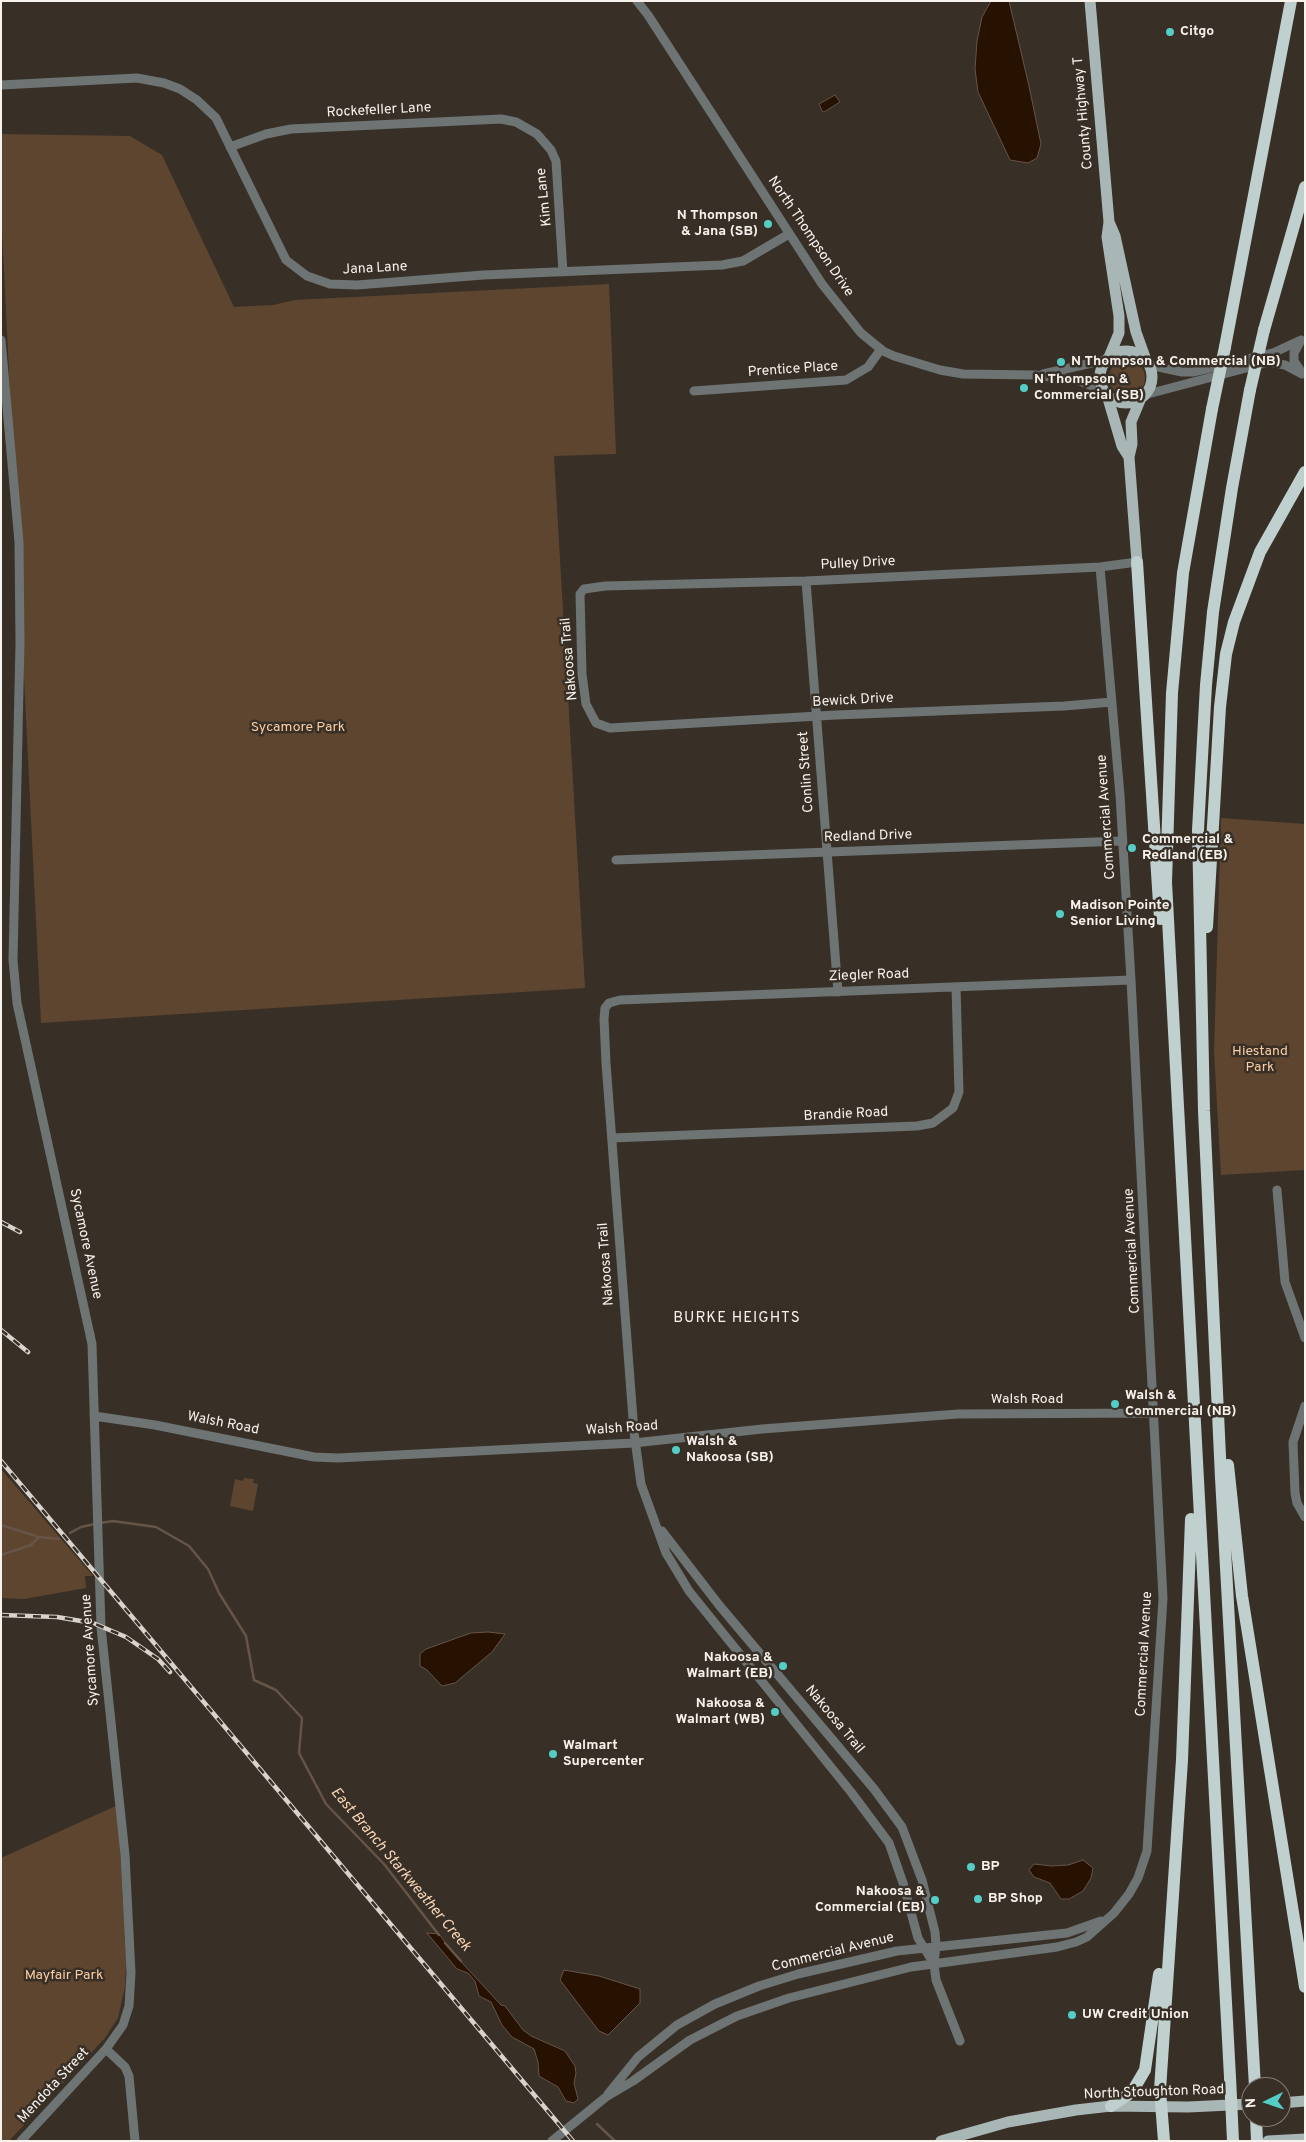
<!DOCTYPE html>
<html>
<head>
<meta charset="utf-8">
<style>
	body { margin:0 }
	#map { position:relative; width:1306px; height:2142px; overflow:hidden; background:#382f27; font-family:Overpass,sans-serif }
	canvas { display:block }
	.frame { position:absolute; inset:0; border:2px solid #f8f2ed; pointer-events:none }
	.north { position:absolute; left:1241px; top:2077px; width:50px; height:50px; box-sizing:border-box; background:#382f27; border:1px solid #857d76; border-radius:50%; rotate:266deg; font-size:14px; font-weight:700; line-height:20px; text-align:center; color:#f8f2ed }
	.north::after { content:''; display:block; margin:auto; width:18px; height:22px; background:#54cdc7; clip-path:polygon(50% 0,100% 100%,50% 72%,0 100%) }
</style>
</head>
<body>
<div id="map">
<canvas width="1306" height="2142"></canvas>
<div class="frame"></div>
<div class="north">N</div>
</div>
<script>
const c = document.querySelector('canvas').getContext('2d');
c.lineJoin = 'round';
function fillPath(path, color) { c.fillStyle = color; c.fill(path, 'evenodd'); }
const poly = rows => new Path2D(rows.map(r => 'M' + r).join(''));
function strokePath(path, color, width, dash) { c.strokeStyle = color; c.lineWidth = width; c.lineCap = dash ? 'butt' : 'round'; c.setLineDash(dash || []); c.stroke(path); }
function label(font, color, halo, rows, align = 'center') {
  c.font = font + ' Overpass,sans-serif'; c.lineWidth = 5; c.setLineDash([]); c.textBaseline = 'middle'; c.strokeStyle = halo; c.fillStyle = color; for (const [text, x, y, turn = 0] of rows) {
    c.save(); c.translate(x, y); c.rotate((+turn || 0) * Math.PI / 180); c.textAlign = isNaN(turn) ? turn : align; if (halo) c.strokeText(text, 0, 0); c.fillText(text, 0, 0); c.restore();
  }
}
fillPath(poly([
	[1,134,130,136,162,155,234,307,273,305,295,300,609,284,616,454,554,456,585,988,41,1023,1,210],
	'1109 378a18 18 0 1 1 36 0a18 18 0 1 1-36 0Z',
	[1221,818,1305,824,1305,1170,1221,1175,1214,1052],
	[1,1469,93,1576,85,1576,86,1588,24,1599,1,1598],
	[244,1478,254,1479,253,1483,258,1484,253,1511,230,1506,235,1479,243,1481],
	[118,1805,126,1965,125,1987,118,2018,105,2038,9,2141,1,2141,1,1858]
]), '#5e452f');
const water = poly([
	[991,1,1009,1,1029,86,1041,144,1037,158,1028,163,1010,160,978,92,975,69,977,41,982,17,991,1],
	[835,95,840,102,824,112,822,111,819,104,835,95],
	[488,1632,505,1634,492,1652,455,1683,442,1686,427,1670,420,1666,420,1654,426,1649,471,1633,488,1632],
	[1083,1860,1093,1868,1091,1878,1083,1891,1069,1899,1061,1899,1050,1883,1034,1877,1029,1870,1034,1864,1052,1866,1068,1865,1083,1860],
	[427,1933,439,1934,452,1952,501,2005,505,2006,523,2030,531,2036,565,2051,575,2066,576,2073,574,2083,578,2099,574,2103,566,2101,558,2087,539,2076,538,2062,534,2049,512,2037,502,2025,491,2002,479,1996,475,1981,468,1973,457,1969,427,1933],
	[564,1970,599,1976,640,1989,640,2003,608,2035,599,2031,560,1980,564,1970]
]);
fillPath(water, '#271100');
strokePath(water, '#665447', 1);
strokePath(poly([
	[100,1523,113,1521,156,1527,189,1546,208,1569,219,1593,246,1636,254,1680,276,1690,302,1718,299,1753,326,1804,384,1864,439,1935],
	[1,1525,39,1537,59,1539],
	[70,1533,81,1527,95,1524],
	[1,1555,31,1545,39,1537],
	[445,1943,461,1961],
	[597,2124,615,2141]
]), '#665447', 2.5);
strokePath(poly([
	[637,1,648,15,822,284,861,333,883,351,894,356,940,370,963,374,1035,375,1080,381,1104,391],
	[1,85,137,78,164,83,180,89,197,100,216,118,286,260,307,276,330,284,357,285,483,275,722,265,743,261,789,234],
	[230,147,266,134,291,129,501,119,516,122,537,134,551,150,556,161,563,272],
	[1,340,19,542,20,643,13,960,17,1003,92,1344,101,1627,125,1855,131,1973,129,2006,123,2025,106,2049,21,2141],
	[1301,340,1294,353,1294,361,1302,373],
	[1149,365,1182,372,1193,372,1273,353,1301,340],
	[1043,374,1105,360],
	[694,391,846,380,868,367,881,349],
	[1144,395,1269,362,1285,365,1302,374],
	[806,581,838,992],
	[1112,702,1064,706,836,715,610,728,596,723,586,704,582,674,580,594,584,589,605,586,806,581,1100,567,1137,562],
	[616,860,1122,841],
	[612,1138,917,1126,933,1123,953,1108,959,1092,956,987],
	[1277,1190,1285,1282,1305,1338],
	[1305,1406,1293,1442,1295,1493,1297,1503,1305,1517],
	[94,1416,155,1425,314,1457,338,1458,634,1443,762,1429,958,1414,1155,1413],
	[662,1531,719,1605,874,1789,902,1827,922,1880,935,1932,936,1945,934,1964,936,1980,960,2041],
	[934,1964,918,1938,903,1883,889,1843,851,1792,689,1591,666,1553,641,1484,634,1432,606,1063,604,1019,605,1008,609,1003,620,1000,1131,980],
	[106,2049,125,2067,129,2076,135,2141],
	[608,2094,638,2057,677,2025,715,2004,759,1986,798,1974,897,1951,1067,1933,1101,1921],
	[552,2141,606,2097,633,2081,690,2040,737,2016,789,1998,911,1967,1057,1947,1076,1942,1087,1937,1114,1913,1129,1894,1138,1878,1147,1851,1163,1598,1131,980,1120,795,1100,567]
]), '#6d7473', 9);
strokePath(poly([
	[1090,1,1109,222,1107,237,1119,316,1119,333,1109,357],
	[1109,222,1115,236,1136,332,1146,360],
	'1100 377a26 26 0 1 1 52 0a26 26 0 1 1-52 0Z',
	[1107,395,1122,446,1129,457],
	[1137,562,1129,457,1132,444,1131,422,1141,398],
	[1281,2103,1305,2101],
	[941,2141,1008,2122,1076,2110,1111,2106,1188,2107,1251,2104],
	[1268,2141,1305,2139]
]), '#a8b6b5', 11);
strokePath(poly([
	[1264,330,1305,187],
	[1225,347,1291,1],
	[1250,390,1232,488,1213,612,1206,685,1198,830,1204,1111,1221,1478,1255,2087],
	[1212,409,1183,573,1172,693,1166,882,1230,2077],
	[1137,562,1160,919],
	[1207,927,1220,707,1226,654,1234,622,1260,552,1305,472],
	[1228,1465,1242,1596,1305,1987],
	[1111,2106,1132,2092,1145,2070,1159,1974],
	[1256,2117,1257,2141],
	[1164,2141,1160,2090,1182,1760,1191,1519]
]), '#bfd0cf', 12);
const rail = poly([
	[1,1222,20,1232],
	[1,1330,28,1352],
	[1,1461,573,2141],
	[1,1615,57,1617,93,1623,126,1637,158,1659,170,1672]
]);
strokePath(rail, '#d9d3cd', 4.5);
strokePath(rail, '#382f27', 2.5, [8]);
strokePath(poly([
	[1250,390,1264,330],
	[1212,409,1225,347],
	[1230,2077,1233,2141]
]), '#bfd0cf', 12);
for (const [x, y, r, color] of [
	[1170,32,5,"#54cdc7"],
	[768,224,5,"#54cdc7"],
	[1061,362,5,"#54cdc7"],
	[1024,388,5,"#54cdc7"],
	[1132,848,5,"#54cdc7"],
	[1060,914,5,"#54cdc7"],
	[1115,1404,5,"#54cdc7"],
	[676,1450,5,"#54cdc7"],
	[783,1666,5,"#54cdc7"],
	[775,1712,5,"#54cdc7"],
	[553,1754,5,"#54cdc7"],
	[971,1867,5,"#54cdc7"],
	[978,1899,5,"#54cdc7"],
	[935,1900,5,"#54cdc7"],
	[1072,2015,5,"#54cdc7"]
]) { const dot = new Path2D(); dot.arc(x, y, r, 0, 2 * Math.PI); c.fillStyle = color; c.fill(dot); strokePath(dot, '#382f27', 2); }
label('bold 14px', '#f8f2ed', '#382f27', [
	["Citgo",1180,32],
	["N Thompson",758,216,"right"],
	["& Jana (SB)",758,232,"right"],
	["N Thompson & Commercial (NB)",1071,362],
	["N Thompson &",1034,380],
	["Commercial (SB)",1034,396],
	["Commercial &",1142,840],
	["Redland (EB)",1142,856],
	["Madison Pointe",1070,906],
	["Senior Living",1070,922],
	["Walsh &",1125,1396],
	["Commercial (NB)",1125,1412],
	["Walsh &",686,1442],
	["Nakoosa (SB)",686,1458],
	["Nakoosa &",773,1658,"right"],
	["Walmart (EB)",773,1674,"right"],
	["Nakoosa &",765,1704,"right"],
	["Walmart (WB)",765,1720,"right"],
	["Walmart",563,1746],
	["Supercenter",563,1762],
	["BP",981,1867],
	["Nakoosa &",925,1892,"right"],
	["Commercial (EB)",925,1908,"right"],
	["BP Shop",988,1899],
	["UW Credit Union",1082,2015]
], 'left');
label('14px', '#f8f2ed', '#382f27', [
	["Rockefeller Lane",379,111,-3],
	["County Highway T",1084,113,-95],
	["Kim Lane",545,197,-96],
	["North Thompson Drive",810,237,56],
	["Jana Lane",375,269,-3],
	["Prentice Place",793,370,-4],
	["Pulley Drive",858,564,-3],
	["Nakoosa Trail",570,659,-95],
	["Bewick Drive",853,701,-3],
	["Conlin Street",807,772,-94],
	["Commercial Avenue",1107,817,-94],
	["Redland Drive",868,837,-2],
	["Ziegler Road",869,976,-2],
	["Brandie Road",846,1115,-3],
	["Sycamore Avenue",85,1244,78],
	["Commercial Avenue",1133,1251,-93],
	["Nakoosa Trail",607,1264,-94],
	["Walsh Road",1027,1400],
	["Walsh Road",223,1424,11],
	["Walsh Road",622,1429,-4],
	["Sycamore Avenue",91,1650,-94],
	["Commercial Avenue",1145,1654,-87],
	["Nakoosa Trail",834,1720,50],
	["Commercial Avenue",833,1953,-14],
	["Mendota Street",54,2086,-47],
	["North Stoughton Road",1154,2093,-2]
]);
label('14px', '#fbcda4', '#382f27', [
	["Sycamore Park",298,728],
	["Hiestand",1260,1052],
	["Park",1260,1068],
	["Mayfair Park",64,1976]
]);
c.letterSpacing = '1px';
label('15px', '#f8f2ed', '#382f27', [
	["BURKE HEIGHTS",737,1319]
]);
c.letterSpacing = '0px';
label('italic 15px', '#f8d6b7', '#382f27', [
	["East Branch Starkweather Creek",400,1870,50]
]);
</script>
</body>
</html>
